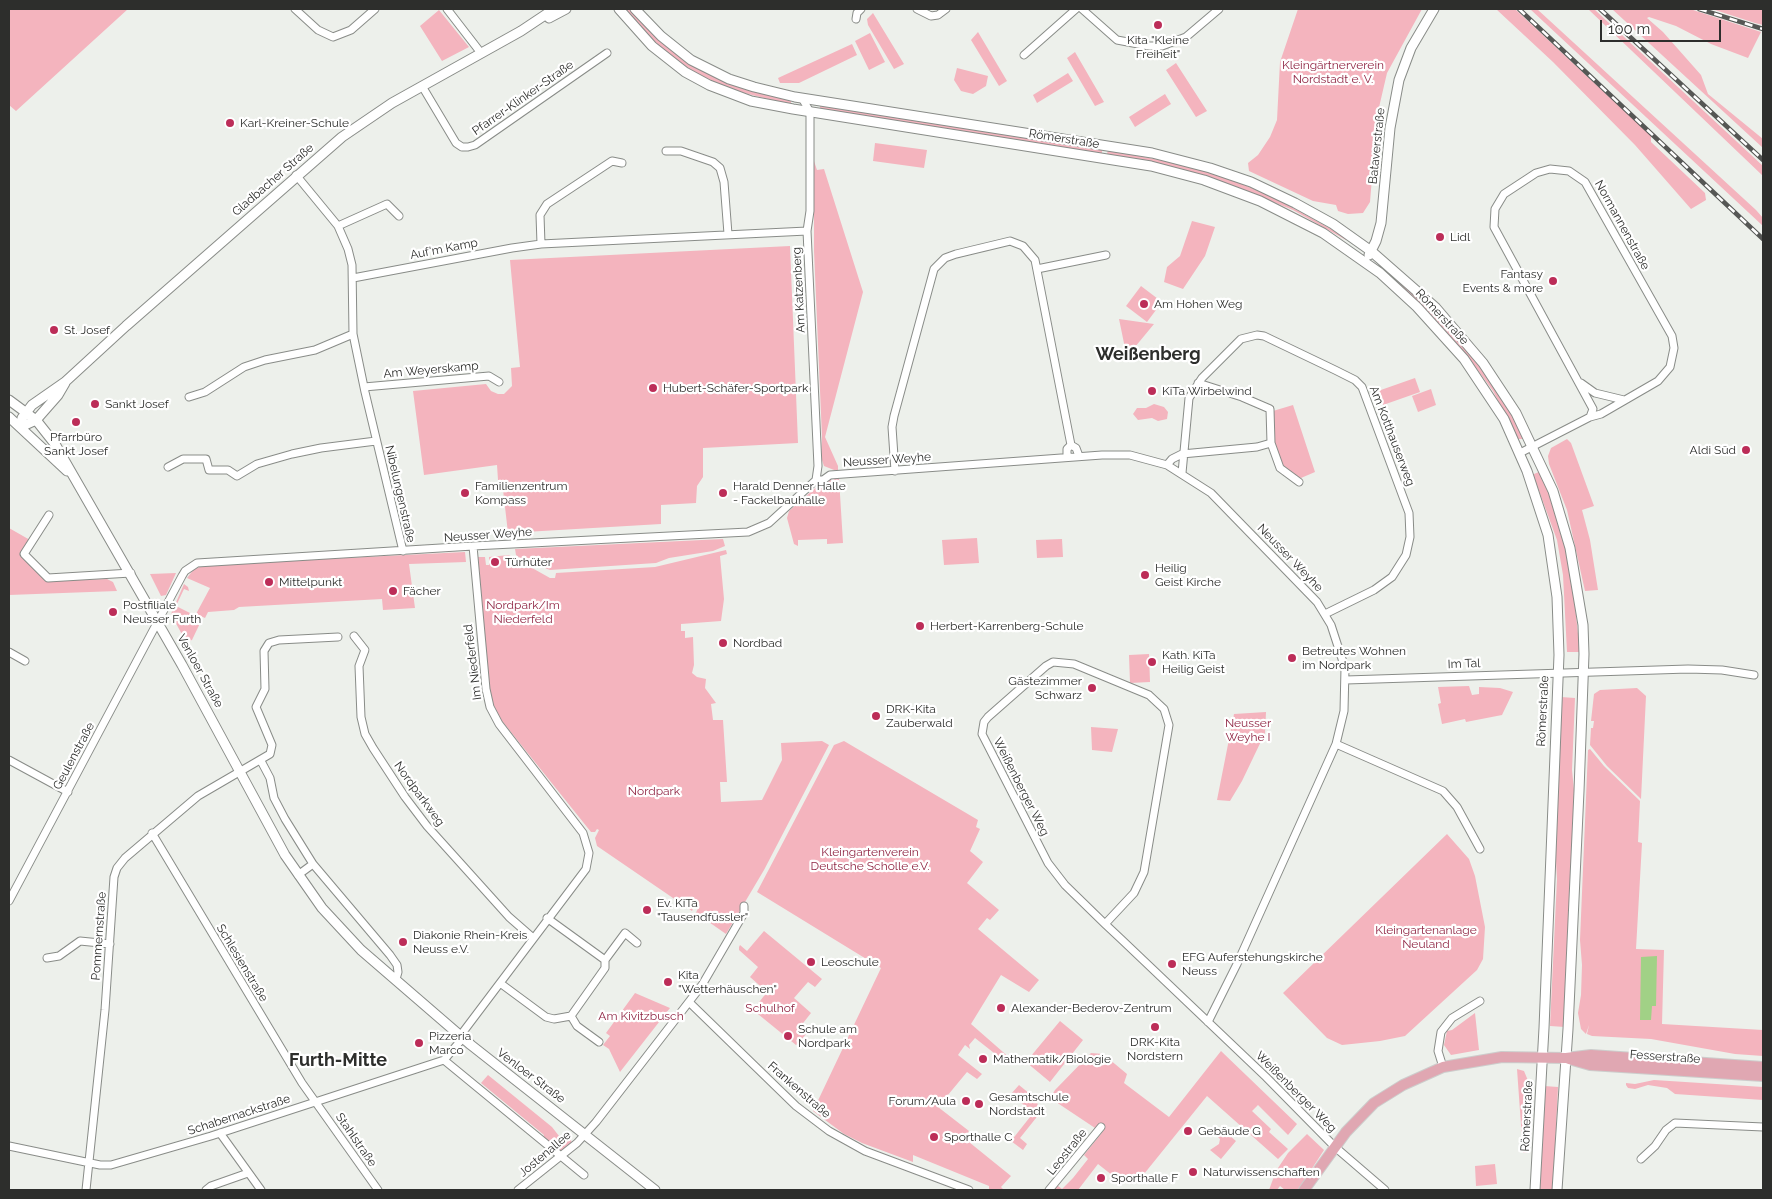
<!DOCTYPE html>
<html>
<head>
<meta charset="utf-8">
<style>
	body { margin:0 }
	#map { position:relative; width:1772px; height:1199px; overflow:hidden; background:#edf0eb; font-family:Raleway,sans-serif }
	canvas { display:block }
	.frame { position:absolute; inset:0; border:10px solid #2d2e2c; pointer-events:none }
	.scale { position:absolute; left:1600px; top:20px; width:121px; height:22px; box-sizing:border-box; border:2px solid #2d2e2c; border-top:0; padding-left:6px; font-size:15px; line-height:18px; white-space:nowrap; color:#2d2e2c; -webkit-text-stroke:4px #fff; paint-order:stroke }
</style>
</head>
<body>
<div id="map">
<canvas width="1772" height="1199"></canvas>
<div class="frame"></div>
<div class="scale">100 m</div>
</div>
<script>
const c = document.querySelector('canvas').getContext('2d');
c.lineJoin = 'round';
function fillPath(path, color) { c.fillStyle = color; c.fill(path, 'evenodd'); }
const poly = rows => new Path2D(rows.map(r => 'M' + r).join(''));
function strokePath(path, color, width, dash) { c.strokeStyle = color; c.lineWidth = width; c.lineCap = dash ? 'butt' : 'round'; c.setLineDash(dash || []); c.stroke(path); }
function label(font, color, halo, rows, align = 'center') {
  c.font = font + ' Raleway,sans-serif'; c.lineWidth = 4.5; c.setLineDash([]); c.textBaseline = 'middle'; c.strokeStyle = halo; c.fillStyle = color; for (const [text, x, y, turn = 0] of rows) {
    c.save(); c.translate(x, y); c.rotate((+turn || 0) * Math.PI / 180); c.textAlign = isNaN(turn) ? turn : align; if (halo) c.strokeText(text, 0, 0); c.fillText(text, 0, 0); c.restore();
  }
}
fillPath(poly([
	[9,9,128,9,16,111,9,105],
	[625,9,630,9,658,39,689,64,730,84,791,100,791,105,729,89,686,68,656,44],
	[1298,9,1422,9,1387,73,1377,116,1370,202,1363,213,1348,214,1338,211,1336,205,1313,201,1249,171,1248,163,1258,155,1270,137,1277,120,1280,62],
	[1496,9,1515,9,1651,136,1651,142,1705,193,1706,200,1691,209,1635,145,1553,62],
	[1530,9,1537,9,1756,210,1763,218,1763,226],
	[1588,9,1594,9,1763,166,1763,176],
	[1612,9,1690,9,1761,32,1748,58,1711,44,1676,26,1649,17,1647,18,1663,32,1701,75,1708,94,1763,139,1763,148],
	[1712,9,1763,9,1763,25,1755,23],
	[439,10,469,47,442,61,420,26],
	[873,13,904,64,894,69,868,25,867,19],
	[978,32,1007,81,999,86,971,40],
	[870,33,885,62,869,70,855,41],
	[852,44,857,55,799,83,780,83,778,78],
	[1075,52,1104,102,1095,106,1067,58],
	[1176,63,1207,111,1196,117,1166,70],
	[957,68,988,76,986,86,973,94,961,91,954,80],
	[1068,73,1073,81,1037,103,1033,95],
	[1165,94,1171,104,1135,127,1129,117],
	[820,106,1102,149,1102,154,820,109],
	[875,143,927,150,924,168,873,161],
	[1108,150,1185,165,1235,181,1277,199,1347,238,1346,240,1293,210,1236,187,1177,168,1107,154],
	[814,161,817,170,824,169,863,292,825,437,838,466,838,470,834,470,824,466,821,457,822,437,814,251],
	[1192,221,1215,227,1205,256,1183,289,1164,282,1167,267,1180,256],
	[790,246,798,443,703,448,703,477,697,486,696,503,661,505,661,524,508,533,502,481,498,480,497,465,424,475,413,391,486,384,491,391,498,394,504,394,512,386,511,368,520,367,510,260],
	[1389,269,1419,296,1450,329,1483,370,1512,413,1524,439,1518,439,1493,391,1466,354,1427,310,1386,272],
	[1141,286,1162,302,1147,322,1126,306],
	[1119,319,1154,324,1135,347,1125,348],
	[1415,378,1420,392,1383,405,1378,391],
	[1431,389,1436,405,1418,412,1412,396],
	[1154,404,1164,407,1168,412,1167,419,1158,421,1152,418,1138,420,1133,414,1137,408,1146,408],
	[1293,405,1315,472,1301,478,1292,475,1281,466,1273,440,1273,411],
	[1567,439,1571,443,1594,506,1582,510,1590,540,1598,590,1585,591,1567,510,1549,464,1548,456,1551,448],
	[1541,471,1561,527,1571,570,1580,652,1567,652,1563,575,1557,540,1534,477,1534,474],
	[839,478,843,543,827,544,827,539,798,540,798,546,794,544,787,518,789,511,821,483],
	[9,528,30,540,23,553,45,581,107,579,113,582,117,591,9,595],
	[977,538,979,563,944,565,942,540],
	[723,539,725,546,713,551,669,558,656,563,550,570,523,560,516,555,515,549],
	[1062,539,1063,557,1037,558,1036,540],
	[726,550,727,554,720,556,724,599,721,621,681,624,681,631,685,631,685,638,693,637,694,665,692,673,697,677,706,679,705,688,716,703,711,704,713,720,723,720,727,782,720,782,721,802,762,800,782,760,781,743,822,741,829,745,764,870,726,934,696,913,699,905,696,903,692,911,597,846,595,838,599,830,597,829,595,832,591,832,502,721,494,706,489,687,478,557,485,557,486,565,489,565,489,557,509,555,550,578,555,578,556,573,655,567],
	[465,552,466,562,409,564,415,608,383,610,382,599,239,607,234,610,208,612,205,618,196,614,210,588,187,578,194,569,205,565],
	[176,573,166,595,161,596,150,574],
	[184,584,188,587,189,591,184,589,176,606,202,619,192,640,186,642,171,614],
	[1149,654,1150,682,1130,683,1129,655],
	[1469,686,1472,695,1479,694,1479,687,1500,688,1513,692,1502,715,1466,722,1465,719,1442,724,1438,704,1441,703,1438,687],
	[1637,688,1646,696,1641,799,1607,766,1590,745,1591,728,1593,728,1594,721,1591,721,1594,694,1600,690],
	[1561,697,1575,698,1572,770,1574,790,1565,1027,1550,1026,1557,879,1555,844],
	[1266,712,1265,733,1242,781,1230,801,1217,800,1234,714],
	[1091,727,1118,729,1112,752,1092,750],
	[844,741,978,820,976,827,980,829,970,851,983,862,967,883,999,910,990,920,987,918,978,929,1039,980,1029,992,1001,975,971,1024,1011,1059,1008,1064,975,1038,969,1045,970,1049,965,1045,958,1055,982,1074,977,1079,967,1072,938,1107,969,1131,964,1138,1011,1176,1001,1187,1004,1190,989,1190,989,1186,913,1155,913,1162,862,1143,844,1134,813,1111,881,968,757,892,834,745],
	[1590,749,1604,766,1640,801,1638,842,1642,843,1636,949,1664,950,1662,1024,1763,1030,1763,1056,1735,1054,1651,1039,1592,1036,1587,1034,1589,1025,1586,1034,1581,1029,1578,1013,1581,995,1582,965,1580,940,1588,750],
	[1447,834,1469,859,1475,876,1485,927,1483,959,1477,970,1405,1036,1380,1041,1342,1045,1327,1038,1283,993],
	[764,931,822,979,815,987,808,982,794,998,811,1013,800,1027,807,1033,801,1040,798,1038,796,1041,799,1043,796,1045,753,1010,767,992,750,977,758,967,739,950,739,947,740,945,747,951],
	[635,993,670,1008,620,1072,609,1049,603,1045,610,1036,606,1033],
	[1475,1013,1479,1050,1451,1055,1444,1045,1447,1031,1452,1030],
	[1060,1021,1083,1040,1050,1082,1026,1062],
	[1221,1051,1297,1124,1288,1135,1258,1105,1252,1111,1271,1129,1269,1132,1288,1149,1278,1159,1207,1096,1144,1174,1142,1173,1131,1184,1125,1179,1122,1183,1098,1164,1078,1190,1052,1190,1057,1185,1062,1189,1073,1178,1088,1159,1084,1155,1104,1130,1098,1125,1095,1128,1050,1098,1055,1090,1091,1053,1103,1054,1127,1074,1124,1083,1169,1117],
	[1517,1069,1524,1071,1529,1083,1528,1153,1523,1153],
	[488,1075,552,1127,559,1136,570,1138,572,1143,563,1151,558,1151,543,1138,544,1135,481,1083],
	[1654,1080,1763,1087,1763,1100,1675,1094,1667,1088,1648,1085,1635,1089,1628,1088,1626,1085,1626,1083,1635,1084],
	[1019,1085,1036,1099,1040,1113,1020,1138,1027,1144,1023,1150,1011,1141,1030,1117,1026,1107,1011,1094],
	[1544,1086,1558,1087,1553,1190,1539,1190],
	[1219,1127,1236,1141,1221,1159,1210,1150,1219,1144,1220,1139,1214,1133],
	[1307,1134,1324,1150,1298,1190,1285,1190,1280,1186,1277,1190,1269,1190,1276,1171,1288,1153],
	[1495,1164,1497,1184,1476,1186,1475,1166]
]), '#f4b4be');
fillPath(poly([
	[1657,956,1656,1006,1652,1006,1651,1020,1640,1020,1641,957]
]), '#a1d186');
const street = poly([
	[295,9,318,30,333,37,351,30,375,9],
	[447,9,481,53],
	[917,9,931,16,938,15,946,9],
	[1082,9,1117,40,1149,46,1162,46,1186,37,1219,9],
	[856,19,857,13,861,9],
	[1024,55,1076,9],
	[422,86,456,143,462,147,468,147,475,145,607,53],
	[802,98,810,112,810,211,807,231,818,466,816,480],
	[666,151,681,151,713,162,720,168,724,182,728,234],
	[296,175,338,226,348,249,352,265,353,334,365,392,403,551],
	[338,226,387,204,399,216],
	[541,244,540,215,547,204,612,161,622,163],
	[1037,269,1106,255],
	[353,278,512,248,541,244,807,231],
	[1581,383,1595,393,1624,400],
	[364,387,489,376,499,382],
	[189,397,205,392,244,367,265,360,315,350,353,334],
	[1271,443,1280,468,1299,482],
	[1071,445,1076,448,1079,456],
	[1520,453,1590,417,1601,414,1658,381,1670,367,1674,348,1672,336,1585,182,1569,171,1550,169,1536,173,1504,194,1495,209,1494,227,1593,409,1590,417],
	[1167,465,1172,459,1182,454,1257,447,1271,443,1270,409,1242,397,1198,383],
	[168,467,183,459,206,459,209,470,228,470,237,476,257,464,292,454,321,448,376,441],
	[895,471,892,427,894,416,934,269,945,258,956,254,1010,241,1023,246,1035,260,1071,445,1067,449,1067,457],
	[1182,473,1189,398,1202,378,1241,339,1257,335,1264,336,1335,370,1355,380,1362,387,1409,513,1410,537,1406,555,1392,577,1374,590,1325,614],
	[49,515,24,554,48,578,131,573],
	[354,636,365,650,359,666,361,717,365,734,373,748,405,797,427,826,509,917,533,938],
	[9,652,25,661],
	[1346,680,1688,669,1722,670,1754,675],
	[1336,744,1443,791,1457,807,1480,849],
	[9,760,68,792],
	[261,761,270,778,274,798,285,819,313,864,298,875],
	[152,833,302,1083,378,1190],
	[313,864,390,955,397,965,398,972,396,979],
	[9,901,182,576,185,571,197,563,473,546,748,532,769,523,816,480,823,480,830,475,1102,455,1130,455,1167,465,1211,493,1317,602,1331,625,1345,668,1344,711,1336,744,1237,964,1208,1022],
	[547,918,605,960],
	[1105,924,1134,893,1144,872,1169,725,1164,709,1149,695,1074,664,1053,662,1046,666,988,717,984,722,982,734,1048,863,1065,885,1105,924,1121,939,1266,1077,1335,1147,1385,1190],
	[47,958,59,956,80,941,110,944],
	[500,983,546,1017,554,1019,571,1016,605,968,605,960,625,933,637,943],
	[689,1002,796,1106,829,1131,865,1151,969,1190],
	[571,1016,577,1026,599,1042],
	[460,1036,586,869,589,853,583,833,499,724,490,707,486,689,473,546],
	[444,1060,584,1175],
	[1443,1067,1438,1051,1441,1032,1452,1018,1480,1001],
	[220,1133,261,1190],
	[9,1146,100,1165,111,1165,211,1136,444,1060,463,1038],
	[1641,1159,1655,1146,1666,1130,1675,1123,1763,1127],
	[86,1190,105,1010,114,877,117,868,125,858,198,796,270,754,272,745,256,707,265,689,264,651,269,643,279,640,338,637],
	[206,1190,211,1186,248,1173],
	[518,1190,577,1143,596,1122,702,985,744,913,744,906],
	[1049,1190,1101,1127]
]);
const secondary = poly([
	[619,9,652,46,685,72,709,85,751,101,793,109,1151,166,1204,180,1260,201,1323,233,1380,273,1417,307,1464,359,1504,419,1527,471,1548,535,1557,597,1559,655,1544,1028,1535,1190],
	[635,9,661,36,691,60,729,79,754,87,795,97,1152,153,1210,168,1251,182,1295,203,1333,224,1371,251,1436,308,1483,363,1516,413,1553,491,1570,548,1583,625,1584,654,1579,791,1568,1029,1557,1190],
	[549,18,566,9],
	[1369,255,1376,241,1381,223,1390,128,1399,80,1411,48,1434,9],
	[9,400,36,420,55,444,182,665,285,855,322,908,361,950,471,1045,655,1190],
	[9,417,67,471],
	[21,427,22,418,32,405,65,382,126,326,342,137,392,103,521,31,554,9],
	[21,427,36,420,58,395,65,383]
]);
const primary = poly([
	[1569,1059,1590,1065,1763,1076],
	[1304,1190,1346,1132,1374,1103,1403,1085,1443,1067,1502,1057,1566,1058,1591,1055,1763,1067]
]);
strokePath(street, '#898c88', 9);
strokePath(secondary, '#898c88', 11);
strokePath(primary, '#cdcdcc', 12);
strokePath(street, '#fff', 7);
strokePath(secondary, '#fff', 9);
strokePath(primary, '#e0a7b2', 10);
const rail = poly([
	[1519,9,1763,239],
	[1600,9,1763,160],
	[1699,9,1763,29]
]);
strokePath(rail, '#565755', 4.5);
strokePath(rail, '#fff', 2.5, [8]);
for (const [x, y, r, color] of [
	[1158,25,5,"#bc2d58"],
	[230,123,5,"#bc2d58"],
	[1440,237,5,"#bc2d58"],
	[1553,281,5,"#bc2d58"],
	[1144,304,5,"#bc2d58"],
	[54,330,5,"#bc2d58"],
	[653,388,5,"#bc2d58"],
	[1152,391,5,"#bc2d58"],
	[95,404,5,"#bc2d58"],
	[76,422,5,"#bc2d58"],
	[1746,450,5,"#bc2d58"],
	[465,493,5,"#bc2d58"],
	[723,493,5,"#bc2d58"],
	[495,562,5,"#bc2d58"],
	[1145,575,5,"#bc2d58"],
	[269,582,5,"#bc2d58"],
	[393,591,5,"#bc2d58"],
	[113,612,5,"#bc2d58"],
	[920,626,5,"#bc2d58"],
	[723,643,5,"#bc2d58"],
	[1292,658,5,"#bc2d58"],
	[1152,662,5,"#bc2d58"],
	[1092,688,5,"#bc2d58"],
	[876,716,5,"#bc2d58"],
	[647,910,5,"#bc2d58"],
	[403,942,5,"#bc2d58"],
	[811,962,5,"#bc2d58"],
	[1172,964,5,"#bc2d58"],
	[668,982,5,"#bc2d58"],
	[1001,1008,5,"#bc2d58"],
	[1155,1027,5,"#bc2d58"],
	[788,1036,5,"#bc2d58"],
	[419,1043,5,"#bc2d58"],
	[983,1059,5,"#bc2d58"],
	[966,1101,5,"#bc2d58"],
	[979,1104,5,"#bc2d58"],
	[1188,1131,5,"#bc2d58"],
	[934,1137,5,"#bc2d58"],
	[1193,1172,5,"#bc2d58"],
	[1101,1178,5,"#bc2d58"]
]) { const dot = new Path2D(); dot.arc(x, y, r, 0, 2 * Math.PI); c.fillStyle = color; c.fill(dot); strokePath(dot, '#fff', 2); }
label('12px', '#2d2e2c', '#fff', [
	["Kita \"Kleine",1158,40,"center"],
	["Freiheit\"",1158,54,"center"],
	["Karl-Kreiner-Schule",240,123],
	["Lidl",1450,237],
	["Fantasy",1543,274,"right"],
	["Events & more",1543,288,"right"],
	["Am Hohen Weg",1154,304],
	["St. Josef",64,330],
	["Hubert-Schäfer-Sportpark",663,388],
	["KiTa Wirbelwind",1162,391],
	["Sankt Josef",105,404],
	["Pfarrbüro",76,437,"center"],
	["Sankt Josef",76,451,"center"],
	["Aldi Süd",1736,450,"right"],
	["Familienzentrum",475,486],
	["Kompass",475,500],
	["Harald Denner Halle",733,486],
	["- Fackelbauhalle",733,500],
	["Türhüter",505,562],
	["Heilig",1155,568],
	["Geist Kirche",1155,582],
	["Mittelpunkt",279,582],
	["Fächer",403,591],
	["Postfiliale",123,605],
	["Neusser Furth",123,619],
	["Herbert-Karrenberg-Schule",930,626],
	["Nordbad",733,643],
	["Betreutes Wohnen",1302,651],
	["im Nordpark",1302,665],
	["Kath. KiTa",1162,655],
	["Heilig Geist",1162,669],
	["Gästezimmer",1082,681,"right"],
	["Schwarz",1082,695,"right"],
	["DRK-Kita",886,709],
	["Zauberwald",886,723],
	["Ev. KiTa",657,903],
	["\"Tausendfüssler\"",657,917],
	["Diakonie Rhein-Kreis",413,935],
	["Neuss e.V.",413,949],
	["EFG Auferstehungskirche",1182,957],
	["Neuss",1182,971],
	["Leoschule",821,962],
	["Kita",678,975],
	["\"Wetterhäuschen\"",678,989],
	["Alexander-Bederov-Zentrum",1011,1008],
	["Schule am",798,1029],
	["Nordpark",798,1043],
	["Pizzeria",429,1036],
	["Marco",429,1050],
	["DRK-Kita",1155,1042,"center"],
	["Nordstern",1155,1056,"center"],
	["Mathematik/Biologie",993,1059],
	["Gesamtschule",989,1097],
	["Nordstadt",989,1111],
	["Forum/Aula",956,1101,"right"],
	["Gebäude G",1198,1131],
	["Sporthalle C",944,1137],
	["Naturwissenschaften",1203,1172],
	["Sporthalle F",1111,1178]
], 'left');
label('12px', '#902644', '#fff', [
	["Kleingärtnerverein",1333,65],
	["Nordstadt e. V.",1333,79],
	["Nordpark/Im",523,605],
	["Niederfeld",523,619],
	["Neusser",1248,723],
	["Weyhe I",1248,737],
	["Nordpark",654,791],
	["Kleingartenverein",870,852],
	["Deutsche Scholle e.V.",870,866],
	["Kleingartenanlage",1426,930],
	["Neuland",1426,944],
	["Schulhof",770,1008],
	["Am Kivitzbusch",641,1016]
]);
label('12px', '#2d2e2c', '#fff', [
	["Pfarrer-Klinker-Straße",523,98,-35],
	["Römerstraße",1064,139,9],
	["Bataverstraße",1377,146,-84],
	["Gladbacher Straße",273,180,-41],
	["Normannenstraße",1622,225,61],
	["Auf'm Kamp",444,249,-11],
	["Am Katzenberg",799,290,-93],
	["Römerstraße",1442,317,47],
	["Am Weyerskamp",431,370,-5],
	["Am Kotthauserweg",1392,436,69],
	["Neusser Weyhe",887,460,-4],
	["Nibelungenstraße",400,494,77],
	["Neusser Weyhe",488,535,-4],
	["Neusser Weyhe",1290,558,46],
	["Im Niederfeld",473,662,-97],
	["Im Tal",1464,664,-2],
	["Venloer Straße",200,671,61],
	["Römerstraße",1543,711,-87],
	["Geulenstraße",74,756,-62],
	["Weißenberger Weg",1021,787,63],
	["Nordparkweg",419,794,54],
	["Pommernstraße",99,936,-86],
	["Schlesienstraße",242,963,59],
	["Fesserstraße",1665,1057,4],
	["Venloer Straße",531,1076,37],
	["Frankenstraße",799,1090,41],
	["Weißenberger Weg",1296,1092,45],
	["Schabernackstraße",239,1115,-18],
	["Römerstraße",1527,1116,-87],
	["Stahlstraße",356,1140,55],
	["Leostraße",1067,1152,-51],
	["Jostenallee",545,1154,-40]
]);
label('bold 18px', '#2d2e2c', '#fff', [
	["Weißenberg",1148,355],
	["Furth-Mitte",338,1061]
]);
</script>
</body>
</html>
